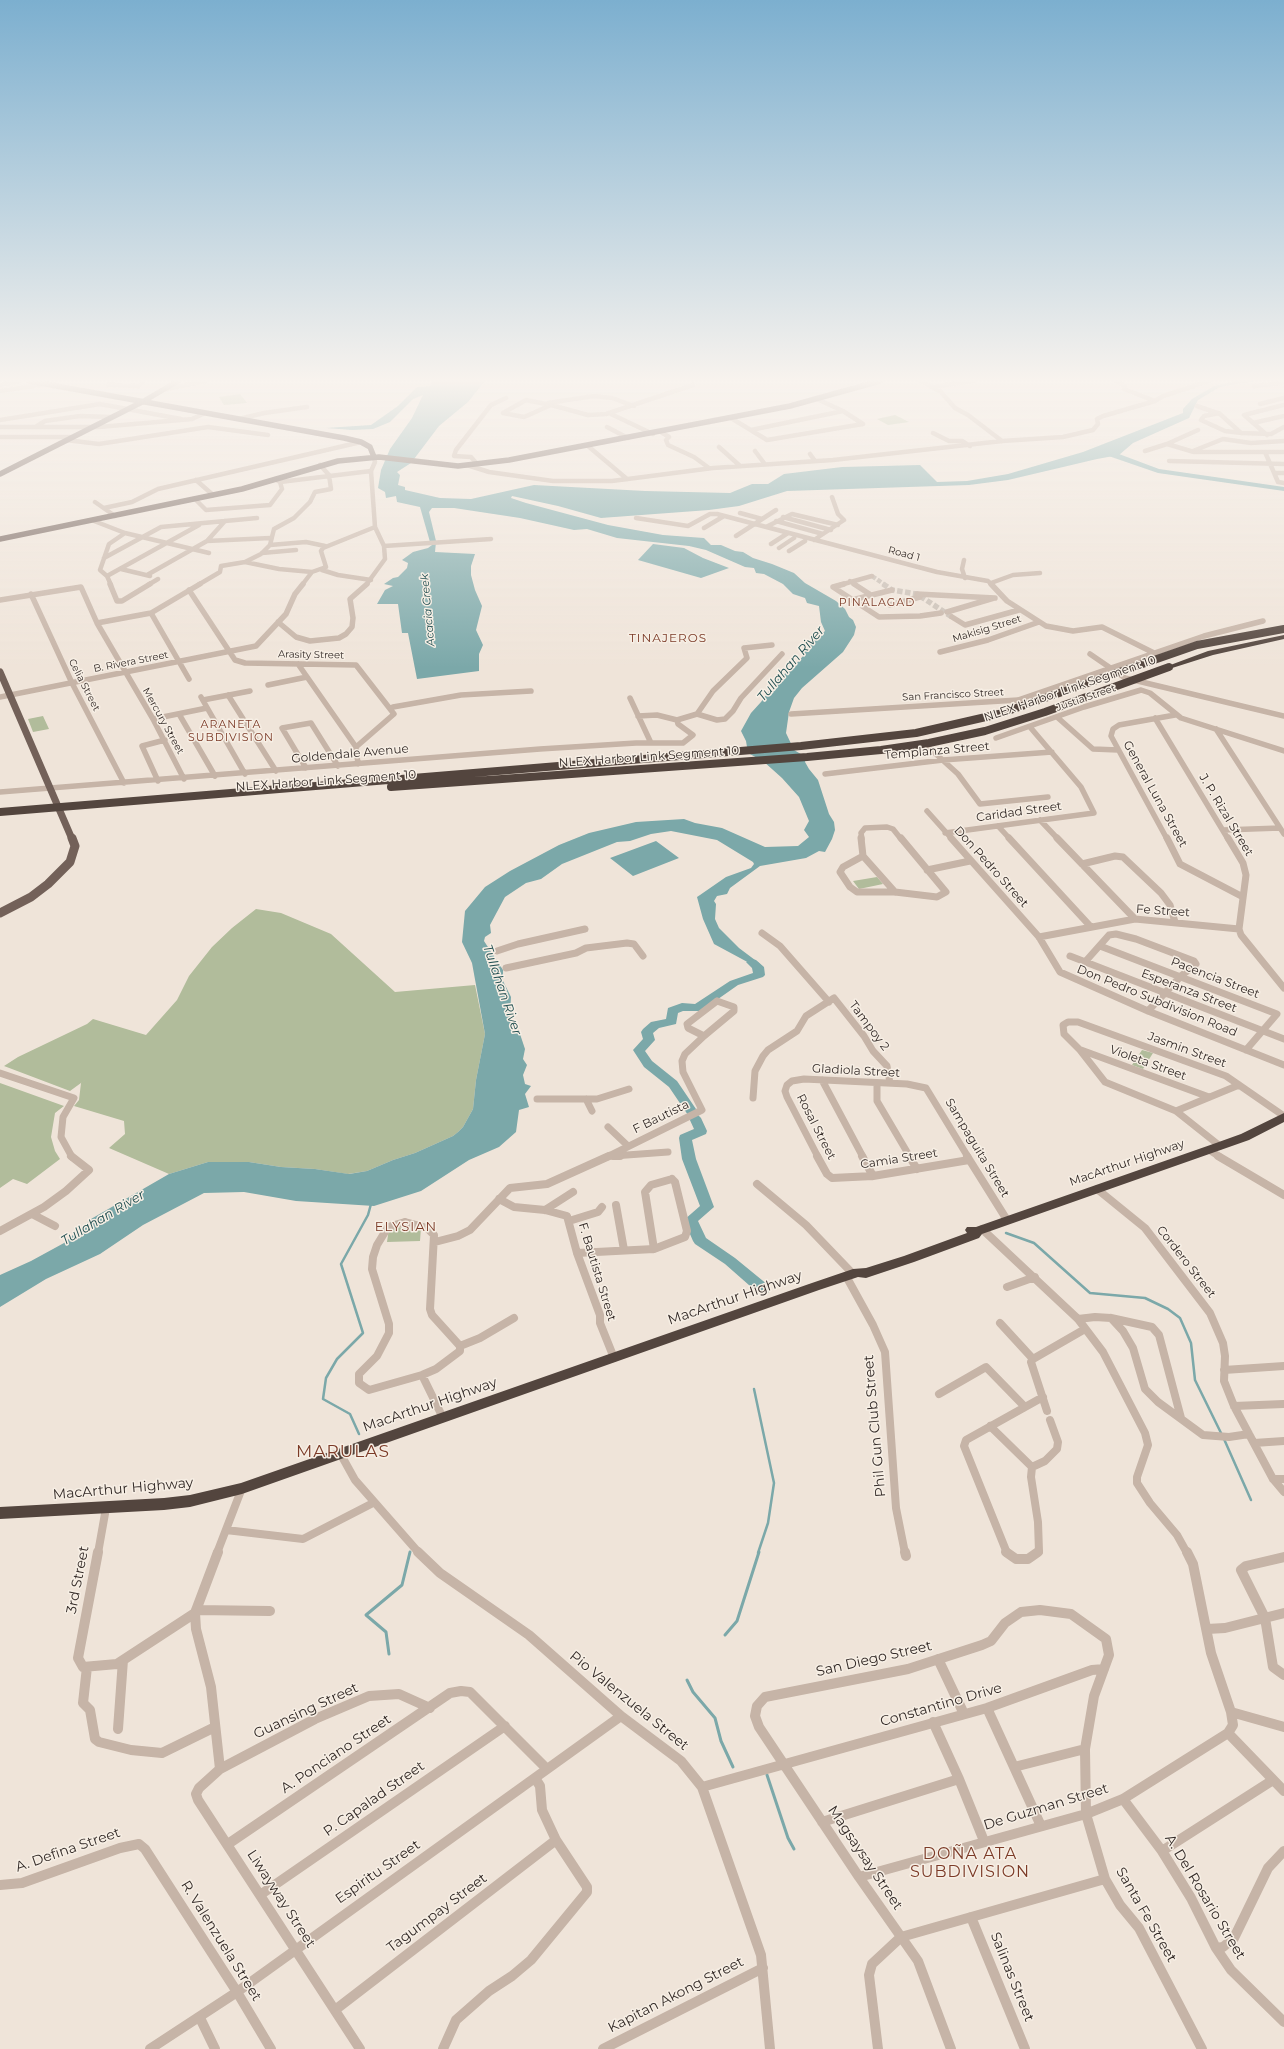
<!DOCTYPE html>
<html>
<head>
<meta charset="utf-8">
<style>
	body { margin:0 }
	canvas { display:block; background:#efe4d9 }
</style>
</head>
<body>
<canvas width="1284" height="2049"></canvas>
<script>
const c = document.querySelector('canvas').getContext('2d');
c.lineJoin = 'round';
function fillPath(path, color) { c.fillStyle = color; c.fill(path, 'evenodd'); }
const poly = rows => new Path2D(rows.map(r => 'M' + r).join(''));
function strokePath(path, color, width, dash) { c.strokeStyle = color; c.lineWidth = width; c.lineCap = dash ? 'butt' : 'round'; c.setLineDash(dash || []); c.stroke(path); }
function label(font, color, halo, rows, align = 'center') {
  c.font = font + ' Montserrat,sans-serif'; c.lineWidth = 3; c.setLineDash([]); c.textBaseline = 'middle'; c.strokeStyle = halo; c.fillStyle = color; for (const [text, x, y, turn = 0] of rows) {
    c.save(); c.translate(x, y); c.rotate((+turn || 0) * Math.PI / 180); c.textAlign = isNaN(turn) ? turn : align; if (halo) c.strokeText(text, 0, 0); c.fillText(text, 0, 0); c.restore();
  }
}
fillPath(poly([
	[240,394,247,403,224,405,219,397],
	[895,415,909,422,888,425,877,419],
	[43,716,49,729,33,732,28,719],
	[877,877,883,884,859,889,853,881],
	[256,909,281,913,331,934,395,992,475,985,485,1034,476,1080,473,1109,463,1127,458,1132,453,1136,415,1153,393,1160,367,1171,348,1174,315,1169,281,1167,249,1162,208,1162,169,1174,109,1148,125,1134,124,1121,74,1106,79,1100,81,1083,96,1072,70,1091,4,1066,18,1057,87,1024,93,1019,146,1035,177,1000,189,976,212,947,232,928],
	[1142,1050,1153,1053,1143,1069,1132,1065],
	[0,1083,64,1106,55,1113,51,1137,55,1151,60,1159,27,1184,13,1179,0,1188],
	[421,1227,420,1241,387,1242,389,1228]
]), '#b1bc9b');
fillPath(poly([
	[432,381,485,381,468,402,439,426,411,463,397,472,400,475,398,485,405,487,405,490,440,498,471,499,534,485,645,491,730,493,752,484,768,484,784,474,842,467,920,465,937,482,967,481,1008,474,1083,452,1183,413,1183,409,1192,399,1214,386,1238,381,1254,381,1220,387,1198,400,1189,418,1133,443,1119,455,1097,459,1008,480,969,485,787,491,739,506,709,510,601,518,558,506,512,496,511,498,526,503,608,525,663,535,704,538,711,545,721,545,735,551,743,552,753,558,772,564,794,573,805,583,836,601,845,609,849,617,853,620,856,627,854,635,843,652,802,688,794,698,789,712,786,733,794,750,806,757,805,762,809,769,818,780,829,814,834,822,835,830,832,839,825,852,819,851,806,858,760,866,730,888,727,894,717,896,714,901,716,904,715,919,719,928,739,948,759,963,763,969,763,974,757,973,753,965,714,944,703,919,697,897,700,895,726,877,751,868,754,864,753,862,717,840,671,831,651,834,630,841,617,842,562,864,541,879,526,883,505,897,490,925,491,933,485,937,484,941,503,970,503,981,511,997,510,1014,518,1028,525,1049,523,1059,527,1065,523,1075,525,1084,531,1086,525,1094,529,1107,519,1110,516,1132,499,1147,469,1160,421,1191,374,1206,296,1201,244,1192,204,1193,143,1225,100,1254,46,1279,0,1307,0,1275,31,1261,64,1243,91,1219,169,1174,208,1162,249,1162,281,1167,315,1169,349,1174,367,1171,393,1160,415,1153,453,1136,458,1132,463,1127,473,1109,476,1080,485,1034,472,963,462,942,465,911,485,887,510,871,559,845,589,833,636,822,684,819,695,823,722,828,765,847,798,846,809,837,804,830,809,821,799,797,782,778,763,761,748,753,746,741,741,731,751,713,761,702,777,680,793,667,804,655,804,652,813,641,825,631,821,622,819,606,807,603,805,598,793,594,783,584,764,574,756,573,754,568,745,567,706,550,689,546,617,538,587,529,574,530,520,518,454,508,432,508,429,512,436,541,430,542,420,507,397,502,396,496,386,498,385,492,378,488,381,470,390,449,412,418,423,395,413,399,390,422,373,429,352,430,326,428,371,425,398,406,417,387,430,386],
	[436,542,435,552,475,554,471,566,471,575,475,590,482,606,476,630,483,645,479,654,479,671,417,679,408,633,402,633,398,604,377,604,385,590,393,586,384,584,393,578,398,577,407,568,408,563,402,560,413,552,428,548],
	[653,544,684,548,703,558,729,568,701,578,638,560],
	[656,841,679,858,633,876,610,858]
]), '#7ba8a9');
strokePath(poly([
	[1006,1233,1034,1243,1090,1293,1145,1298,1168,1309,1180,1318,1191,1343,1195,1380,1221,1433],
	[754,1389,774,1483,768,1523,758,1553],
	[359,1434,350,1414,323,1399,326,1378,337,1359,363,1333,341,1264,368,1215,371,1204],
	[1224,1439,1251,1500]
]), '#7ba8a9', 2.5);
strokePath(poly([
	[725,1635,737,1621,759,1552],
	[389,1654,386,1632,366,1615,402,1585,410,1552],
	[687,1680,693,1692,715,1718,721,1741,733,1767],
	[767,1775,788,1838,794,1849]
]), '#7ba8a9', 3);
fillPath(poly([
	[1097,448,1103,448,1159,469,1284,487,1284,491,1158,473,1097,452,1097,448],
	[752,959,756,960,764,967,765,975,763,977,738,985,701,1011,683,1011,678,1013,676,1024,659,1028,653,1033,655,1040,645,1051,652,1061,677,1081,698,1112,697,1114,701,1118,707,1131,706,1134,692,1140,696,1159,714,1207,698,1221,706,1238,735,1258,768,1285,770,1289,768,1293,763,1294,758,1293,725,1264,695,1244,693,1241,684,1220,700,1206,682,1159,679,1138,680,1135,694,1129,689,1118,690,1116,688,1115,669,1087,644,1067,633,1050,643,1039,641,1032,643,1029,651,1022,666,1019,668,1008,682,1003,695,1004,730,981,753,973,752,968,746,962,752,959]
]), '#7ba8a9');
strokePath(poly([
	[872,576,885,585]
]), '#c9bfb5', 4.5, [4.5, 2]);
strokePath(poly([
	[883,584,892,590,917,594,952,617]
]), '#c9bfb5', 5.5, [5.5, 2.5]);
strokePath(poly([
	[921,381,941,392,955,408,968,415,1002,441],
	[1115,381,1125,386,1124,389,1155,401],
	[0,385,21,381],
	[108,385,139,386,144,381],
	[1254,386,1284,383],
	[933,387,974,381],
	[167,389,206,381],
	[0,391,46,384],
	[817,399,843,411,863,424],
	[526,400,551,405,524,417,503,413,526,400],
	[548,403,594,396,612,398,634,406],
	[1260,404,1284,398],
	[551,405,588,415,606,414,693,385],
	[1197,406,1220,414,1241,433],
	[1219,413,1204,416,1201,420,1225,431,1242,433,1271,434,1284,427],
	[611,414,653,434],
	[731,418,767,440,863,424],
	[239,419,264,413,307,407],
	[0,420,100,404,181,419],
	[1253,423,1284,416],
	[37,426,45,421,80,416,111,417],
	[0,427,99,427,192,419,205,413],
	[607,427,628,438],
	[751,430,843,411],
	[661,432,669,437,666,440,668,445,694,457,709,468],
	[933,433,949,441,962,441,970,446],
	[1267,435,1244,415,1284,405],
	[0,437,71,437],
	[66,440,99,444,208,427,268,435],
	[1167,444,1194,452,1284,452],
	[588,446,627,479],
	[719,447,739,465],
	[755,451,764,463],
	[1145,451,1167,444,1198,430],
	[1193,451,1223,439,1251,443,1284,441],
	[1265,452,1278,482,1284,483],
	[810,454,815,461],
	[1169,461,1284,464],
	[477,464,471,457,454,456,456,450,491,405,506,398],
	[467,465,489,472,553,481,612,481,713,468,833,460,1002,441,1063,437,1093,430,1098,424,1097,419,1103,416,1155,401,1163,396,1209,381],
	[1274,473,1284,473],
	[196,480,213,495],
	[280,482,371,471],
	[195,499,206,510,270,505,282,489,280,482,275,479],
	[95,502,115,516],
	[104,508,132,502,158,489,361,442],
	[740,513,762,519],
	[783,517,831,530],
	[636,518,688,526,710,514,717,514,937,572,988,581,992,585],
	[94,521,125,533,209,553],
	[776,521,823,534],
	[766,527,792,514,838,525],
	[704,528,724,516],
	[736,536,776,510],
	[814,540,844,520,838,514,832,497],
	[207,541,270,538],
	[771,544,788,533],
	[270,545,306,542,325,546],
	[384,546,491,539],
	[779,548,794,538],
	[789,551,805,541],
	[262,553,296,550],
	[104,558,161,527,257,518],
	[964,560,962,569,965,578],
	[245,562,279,569,312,572],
	[121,569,150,576],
	[322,570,338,575,371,580],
	[147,575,207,541,225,521],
	[107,576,199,525],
	[850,581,856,585],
	[991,583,1013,575,1040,573],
	[111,585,107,576,100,570,109,544,125,533],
	[148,585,158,579],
	[198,585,220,572,221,566,245,562,261,554,270,545,274,529,294,518,310,502,315,492,331,489,329,475,320,465],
	[302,585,312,572,326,567,321,551,323,548,375,527],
	[366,585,385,559,384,546,375,527,371,471,375,462,374,457],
	[840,585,872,576]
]), '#c6b4a7', 4.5);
strokePath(poly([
	[110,584,117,601,122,601,150,584],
	[844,584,833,587,879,617,920,616,941,613],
	[854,584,871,595],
	[991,584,1007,601,1046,626,1073,631,1102,627,1156,654],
	[189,590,235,660,245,663,356,665,394,714,356,747],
	[31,594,72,683,124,783],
	[917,594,995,598],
	[0,600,81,587,97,623,153,719,184,779],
	[852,600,892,590],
	[890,605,920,597],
	[947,612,994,598],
	[151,613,189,679],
	[952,617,965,625,1019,610],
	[278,622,296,637,310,641,339,638,346,634,352,627,353,618,350,599,367,584],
	[97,623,151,613,200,584],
	[940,652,988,640,1039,622],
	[1090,654,1125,678,1284,716],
	[298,664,356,747,358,764],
	[268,685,307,677],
	[228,695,276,771],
	[0,697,256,646,286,614,295,594,303,584],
	[201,697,245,774],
	[630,698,651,743],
	[203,700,250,691],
	[393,707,461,695,531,691],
	[179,714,215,776],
	[697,714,713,691,747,658,744,648,772,645],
	[791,714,1018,700,1204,636,1263,621],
	[638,716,657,715,677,720],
	[1057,717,1093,749,1118,750],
	[1155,718,1228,839],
	[153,719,207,708],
	[1216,729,1284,834],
	[996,738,1084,707,1141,690,1150,693,1181,718,1284,751],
	[926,745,958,774,980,804,1048,797],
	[306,768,282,728,311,723,338,766],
	[825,774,943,760,1052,752],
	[158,781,142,746,165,740],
	[0,792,540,749,636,743,683,743,693,735,678,724,677,720,697,714,717,720,725,719,733,711,741,698,782,654],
	[927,811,952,839],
	[1040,820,1058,839],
	[998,826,1010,839],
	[1223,830,1280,828],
	[945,833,1094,813,1081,787,1030,727],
	[862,839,861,833,865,828,887,827,893,829,901,839],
	[1167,839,1111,736,1113,729,1119,725,1175,715]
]), '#c6b4a7', 5.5);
strokePath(poly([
	[861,838,863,856],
	[951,838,1039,937,1060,972,1148,1011,1284,1065],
	[1009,838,1091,927],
	[1057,838,1135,919],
	[1167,838,1180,864,1243,897],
	[1228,838,1243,863,1246,875,1239,929,1241,935,1284,988],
	[863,856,895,892],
	[863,856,843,867,840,872,850,887,857,892,895,892],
	[1082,864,1115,856,1123,857,1161,893,1170,905,1175,922],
	[927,870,970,861],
	[895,892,937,897,946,892,901,838],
	[762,933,780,946,829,1002],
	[1039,937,1135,919,1239,929],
	[1100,946,1277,1014,1246,1050],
	[497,951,518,944,585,929],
	[1070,956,1284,1039],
	[1085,962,1109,935,1116,934,1136,939,1194,961,1196,964,1181,976,1148,1011],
	[506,968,576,953,586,948,627,943,634,944,643,956],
	[717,1001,734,1007,734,1011,704,1036,688,1028,687,1024,717,1001],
	[1081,1050,1209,1097],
	[0,1073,74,1098,63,1117,61,1137,72,1157],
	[822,1080,863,1157],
	[877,1083,877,1101,910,1157],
	[753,1098,755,1071,763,1056,768,1050,797,1031,806,1016,834,998,864,1036,873,1051,887,1066,890,1083],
	[537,1099,597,1099,629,1089],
	[586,1099,592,1111],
	[1176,1111,1239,1085],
	[608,1127,628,1146],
	[1220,1146,1176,1111,1105,1082,1080,1050,1064,1034,1063,1025,1068,1022,1078,1022,1226,1076,1284,1116],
	[1209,1150,1220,1157],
	[613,1156,668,1152],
	[607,1157,702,1110,683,1072,682,1061,685,1054,704,1036],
	[818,1157,787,1097,785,1091,787,1085,792,1081,804,1079,907,1084,926,1088,968,1157]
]), '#c6b4a7', 7);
strokePath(poly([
	[613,1156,620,1156],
	[817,1156,827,1174,832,1178,873,1176,969,1160],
	[862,1156,873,1176],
	[909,1156,917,1169],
	[967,1156,1007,1220],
	[1218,1156,1284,1195],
	[672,1179,675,1182,687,1231,685,1237,654,1249,645,1192,651,1185,672,1179],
	[757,1184,806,1225,853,1274],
	[1097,1189,1145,1228,1210,1313,1223,1343,1225,1356,1224,1381,1234,1406,1273,1479,1284,1492],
	[499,1199,514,1207,545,1210,567,1216,577,1253,600,1315,600,1323,614,1358],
	[616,1205,624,1250],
	[545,1210,573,1192],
	[32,1214,55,1226],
	[569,1221,598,1212,602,1207],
	[405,1222,427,1228,434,1235,430,1309,432,1315,460,1346,460,1351,436,1369,422,1375,369,1390,359,1383,359,1374,377,1356,389,1333,389,1324,372,1269,373,1257,377,1245,388,1227,405,1222],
	[982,1229,1078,1319,1103,1352,1145,1433,1148,1445,1137,1477,1137,1483,1150,1503,1177,1535,1187,1553],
	[0,1231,44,1207,66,1191,89,1170,71,1156],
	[435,1242,458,1236,470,1230,510,1188,547,1184,609,1156],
	[577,1253,654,1249],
	[846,1276,873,1325,885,1352,896,1508,905,1553],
	[1007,1287,1035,1277],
	[1111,1318,1123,1331,1133,1348,1145,1389,1158,1402,1203,1435,1229,1437,1249,1434],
	[1078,1319,1095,1317,1111,1318,1152,1327,1159,1335,1181,1418],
	[1000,1323,1033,1359],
	[460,1346,480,1338,514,1318],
	[1224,1370,1284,1366],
	[422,1375,443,1418],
	[939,1394,986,1367,1024,1406],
	[1234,1406,1284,1404],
	[1047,1411,1031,1362,1033,1359,1085,1329],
	[990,1426,1032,1467],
	[1254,1443,1284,1441],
	[340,1453,355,1480,419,1553],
	[1273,1479,1284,1479],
	[226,1530,303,1539,373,1503],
	[98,1553,106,1508],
	[217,1553,242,1488],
	[1007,1553,964,1446,966,1440,1043,1397],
	[1037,1553,1039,1552,1038,1522,1031,1477,1032,1467,1045,1461,1057,1449,1058,1442,1050,1420]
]), '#c6b4a7', 8);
strokePath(poly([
	[98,1552,78,1658,83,1667,117,1664,195,1613],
	[218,1552,195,1613,196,1629,211,1687,220,1769],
	[418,1552,440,1573,529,1635,621,1716,681,1761,702,1787,761,1955,770,2049],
	[905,1552,906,1556],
	[1006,1552,1016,1559,1028,1559,1038,1552],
	[1284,1557,1246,1566,1241,1570,1265,1618,1273,1667,1284,1675],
	[196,1610,270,1611],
	[1207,1629,1225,1628,1284,1613],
	[938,1659,964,1714],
	[87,1667,83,1703,90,1710,95,1739,99,1742,131,1750,162,1753,215,1727],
	[987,1708,1041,1826],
	[1231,1712,1284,1727],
	[933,1722,959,1779,984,1841],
	[118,1729,123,1660],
	[1228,1733,1284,1791],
	[1014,1767,1085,1749],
	[702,1787,987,1708,1092,1670,1104,1669],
	[1123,1799,1162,1851,1191,1898,1216,1948,1231,1970,1284,2022],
	[822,1822,959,1779],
	[228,1844,450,1693,461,1691,470,1692,547,1769],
	[1162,1851,1273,1780],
	[859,1877,1086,1814,1123,1799,1228,1733,1233,1725,1231,1712,1211,1653,1193,1564,1187,1552],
	[0,1885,22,1883,120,1848,139,1844,145,1849,237,1992,271,2049],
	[260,1895,505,1726],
	[971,1917,1025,2049],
	[1216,1948,1223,1947,1234,1938,1268,1868,1284,1851],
	[335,2010,556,1840],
	[200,2018,215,2049],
	[150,2049,237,1992,621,1716],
	[360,2049,198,1800,196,1794,199,1788,220,1769,315,1719,369,1696,399,1694,430,1708],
	[443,2049,456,2020,489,1991,512,1976,531,1960,587,1892,587,1887,556,1840,542,1810,540,1786,535,1778],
	[603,2049,763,1968],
	[878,2049,869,1975,872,1964,901,1937,1105,1879],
	[951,2049,918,1961,859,1877,759,1727,755,1716,757,1706,765,1697,908,1669,982,1645,991,1641,1005,1623,1021,1612,1040,1610,1071,1614,1106,1639,1109,1655,1094,1696,1085,1749,1086,1814,1105,1879,1120,1905,1139,1928,1202,2049]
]), '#c6b4a7', 10);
strokePath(poly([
	[29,381,344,438,361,442,370,447,374,457],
	[0,474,144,401,178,381],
	[0,539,242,489,338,461,379,457,458,466,509,460,790,406,880,381]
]), '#736159', 5.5);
strokePath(poly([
	[0,672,72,839]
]), '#736159', 7);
strokePath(poly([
	[0,913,31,897,48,884,70,862,75,846,72,838]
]), '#736159', 9);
fillPath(poly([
	[1284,635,1284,639,1213,655,1169,669,1165,667,1208,651,1284,635],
	[1284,1113,1284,1122,1249,1140,982,1234,979,1238,914,1262,866,1278,858,1277,819,1290,242,1494,190,1507,164,1510,0,1519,0,1507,164,1498,190,1495,241,1483,809,1284,853,1269,866,1268,904,1256,967,1233,965,1230,967,1227,976,1227,1216,1143,1241,1134,1284,1113]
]), '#53453e');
strokePath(poly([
	[0,813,36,810]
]), '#332a27', 1.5, [1, 2.5]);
strokePath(poly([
	[391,787,807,757,881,750,929,743,985,731,1045,712,1169,667],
	[0,812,801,746,916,733,999,714,1197,645,1284,629]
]), '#53453e', 8);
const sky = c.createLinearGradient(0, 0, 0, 668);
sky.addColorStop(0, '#7cafcf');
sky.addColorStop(0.57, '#f8f3ee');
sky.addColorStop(1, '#f8f3ee00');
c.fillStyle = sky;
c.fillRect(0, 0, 1284, 668);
label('10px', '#332a27', '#f7efe5', [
	["Road 1",904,554,15],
	["Makisig Street",987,629,-17],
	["Arasity Street",311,655,1],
	["B. Rivera Street",131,662,-11],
	["Celia Street",84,685,63],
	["San Francisco Street",953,695,-3],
	["Justia Street",1086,698,-19],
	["Mercury Street",163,721,61]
]);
c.letterSpacing = '1px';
label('11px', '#7b3a27', '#f7efe5', [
	["PINALAGAD",877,603],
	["ARANETA",231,725],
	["SUBDIVISION",231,738]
]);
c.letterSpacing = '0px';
label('italic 11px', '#204e50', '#f7efe5', [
	["Acacia Creek",428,610,-95]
]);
c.letterSpacing = '1px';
label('12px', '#7b3a27', '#f7efe5', [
	["TINAJEROS",668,638]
]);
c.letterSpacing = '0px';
label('12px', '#332a27', '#f7efe5', [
	["NLEX Harbor Link Segment 10",1070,689,-19],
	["Templanza Street",937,751,-5],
	["Goldendale Avenue",350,754,-5],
	["NLEX Harbor Link Segment 10",649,757,-4],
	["NLEX Harbor Link Segment 10",326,781,-4],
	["General Luna Street",1155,794,61],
	["Caridad Street",1019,812,-8],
	["J. P. Rizal Street",1226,815,59],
	["Don Pedro Street",991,867,48],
	["Fe Street",1163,911,4],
	["Pacencia Street",1215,978,21],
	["Esperanza Street",1189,991,21],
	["Don Pedro Subdivision Road",1157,1001,22],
	["Tampoy 2",869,1026,53],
	["Jasmin Street",1187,1050,20],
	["Violeta Street",1148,1063,20],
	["Gladiola Street",856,1071,3],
	["F Bautista",661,1117,-26],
	["Rosal Street",816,1127,63],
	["Sampaguita Street",977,1148,59],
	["Camia Street",899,1159,-9],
	["MacArthur Highway",1127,1163,-19],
	["Cordero Street",1186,1262,52],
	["F. Bautista Street",597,1272,73]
]);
label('italic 13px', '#204e50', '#f7efe5', [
	["Tullahan River",791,664,-49],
	["Tullahan River",502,990,71],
	["Tullahan River",103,1218,-31]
]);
c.letterSpacing = '1px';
label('13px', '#7b3a27', '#f7efe5', [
	["ELYSIAN",406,1227]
]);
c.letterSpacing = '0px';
label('14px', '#332a27', '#f7efe5', [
	["MacArthur Highway",735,1298,-19],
	["MacArthur Highway",430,1405,-19],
	["Phil Gun Club Street",875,1426,-95],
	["MacArthur Highway",123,1489,-5],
	["3rd Street",78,1580,-79],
	["San Diego Street",874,1659,-13],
	["Pio Valenzuela Street",629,1701,39],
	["Constantino Drive",941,1705,-16],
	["Guansing Street",306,1711,-25],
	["A. Ponciano Street",336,1754,-34],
	["P. Capalad Street",374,1799,-35],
	["De Guzman Street",1046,1807,-17],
	["A. Defina Street",68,1850,-19],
	["Magsaysay Street",865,1858,56],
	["Espiritu Street",378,1872,-35],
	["A. Del Rosario Street",1205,1897,59],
	["Liwayway Street",281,1899,57],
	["Tagumpay Street",437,1913,-37],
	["Santa Fe Street",1146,1915,60],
	["R. Valenzuela Street",221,1941,58],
	["Salinas Street",1012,1977,68],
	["Kapitan Akong Street",676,1995,-27]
]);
c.letterSpacing = '1px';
label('16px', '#7b3a27', '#f7efe5', [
	["DOÑA ATA",970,1854],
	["SUBDIVISION",970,1872]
]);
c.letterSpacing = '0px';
c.letterSpacing = '1px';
label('17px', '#7b3a27', '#f7efe5', [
	["MARULAS",343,1452]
]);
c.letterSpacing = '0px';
</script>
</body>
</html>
